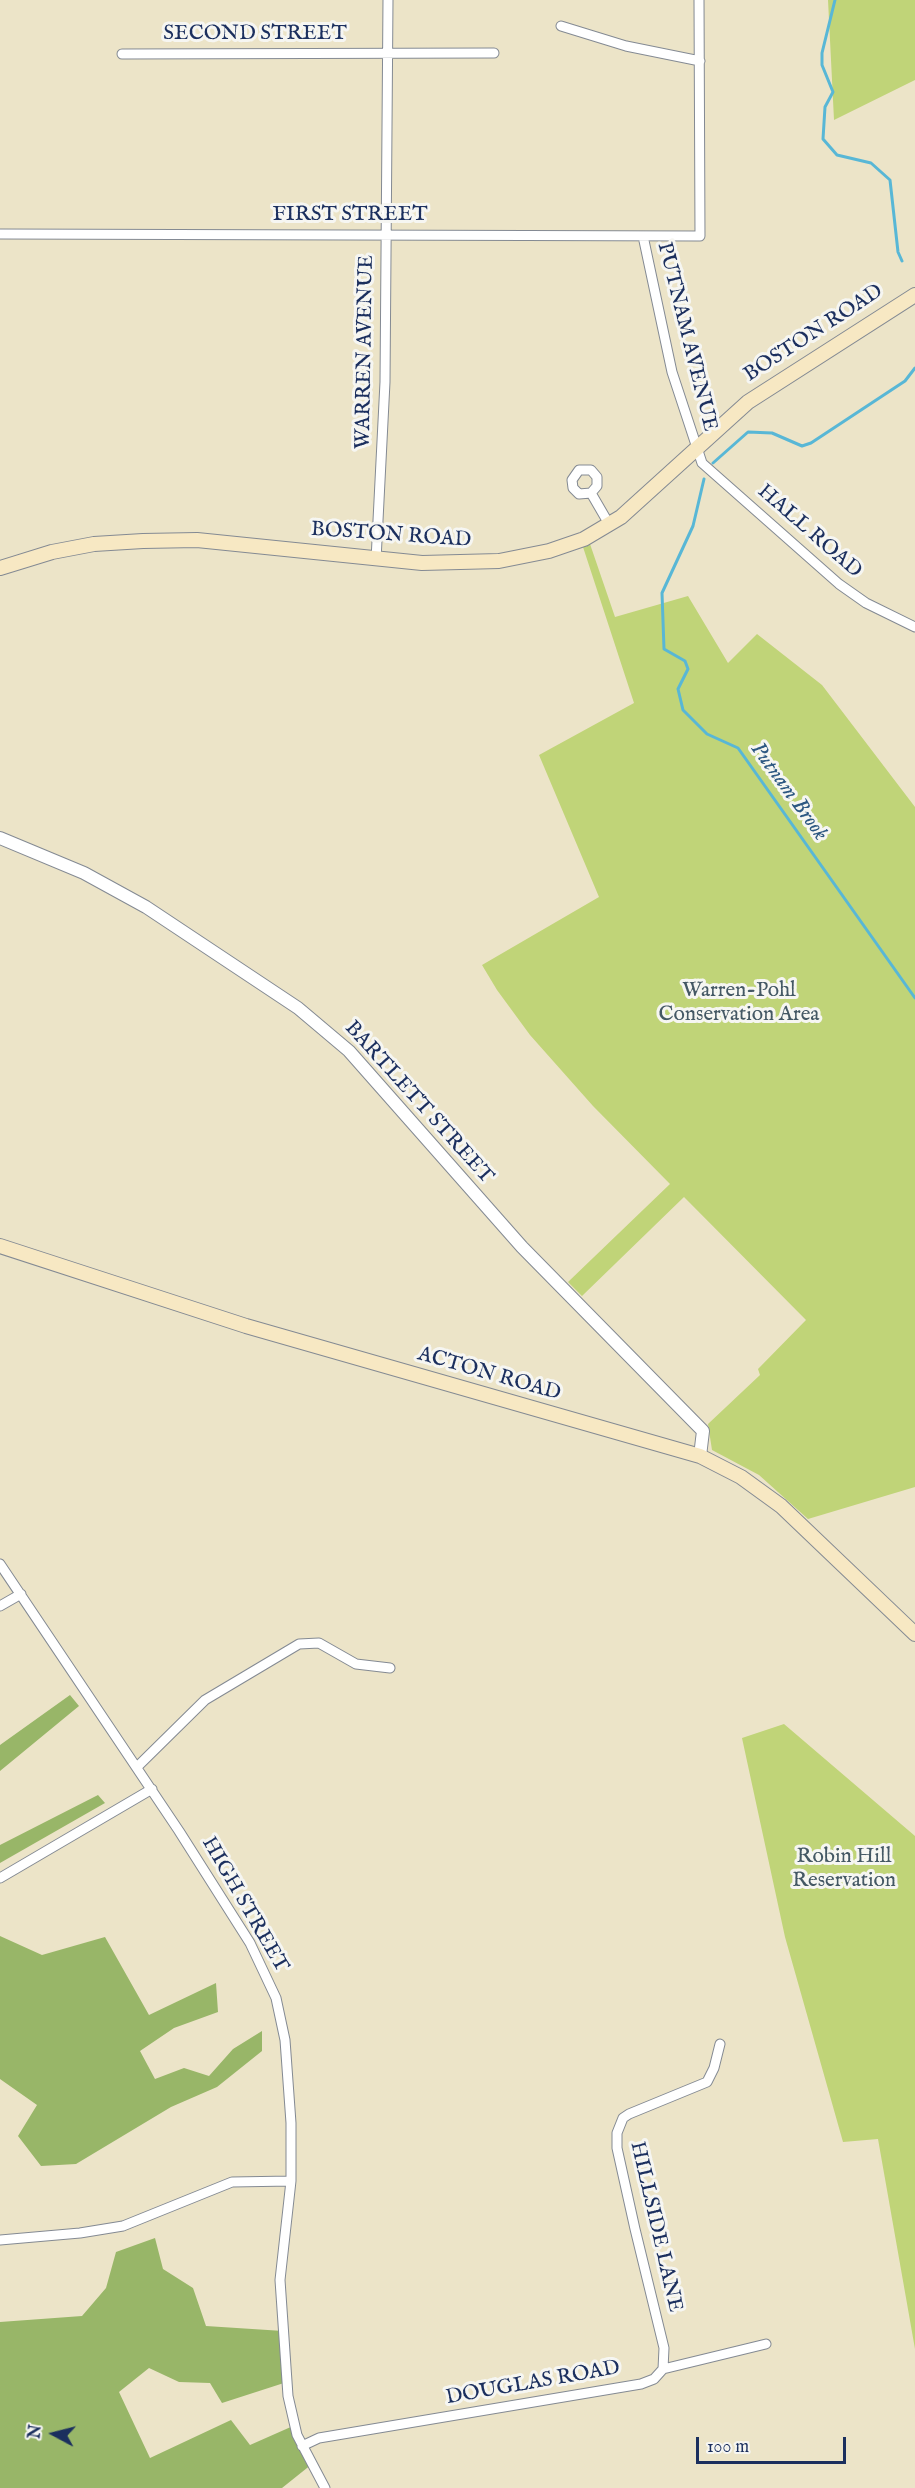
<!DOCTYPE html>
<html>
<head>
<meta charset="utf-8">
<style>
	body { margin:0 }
	#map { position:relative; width:915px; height:2488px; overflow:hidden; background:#ece4c8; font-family:"IM FELL English",serif }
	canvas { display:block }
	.north { position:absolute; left:24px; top:2404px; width:60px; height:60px; -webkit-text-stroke:4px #f6f6f2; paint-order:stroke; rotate:277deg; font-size:16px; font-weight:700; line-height:24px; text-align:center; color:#1b2f5e }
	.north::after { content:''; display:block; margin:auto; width:21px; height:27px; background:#1b2f5e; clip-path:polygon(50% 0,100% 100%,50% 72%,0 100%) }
	.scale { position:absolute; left:696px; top:2437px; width:150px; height:27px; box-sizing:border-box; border:3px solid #1b2f5e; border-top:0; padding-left:8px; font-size:18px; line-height:21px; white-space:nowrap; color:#1b2f5e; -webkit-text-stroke:4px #f6f6f2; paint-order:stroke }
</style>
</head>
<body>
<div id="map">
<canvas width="915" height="2488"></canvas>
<div class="north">N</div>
<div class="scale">100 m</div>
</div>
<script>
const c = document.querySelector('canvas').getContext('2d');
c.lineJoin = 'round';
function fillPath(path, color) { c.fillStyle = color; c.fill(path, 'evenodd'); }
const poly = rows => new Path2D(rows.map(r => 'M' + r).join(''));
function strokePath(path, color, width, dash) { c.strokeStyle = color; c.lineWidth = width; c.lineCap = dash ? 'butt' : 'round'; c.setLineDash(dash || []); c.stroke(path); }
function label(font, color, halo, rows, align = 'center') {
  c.font = font + ' "IM FELL English",serif'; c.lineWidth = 6; c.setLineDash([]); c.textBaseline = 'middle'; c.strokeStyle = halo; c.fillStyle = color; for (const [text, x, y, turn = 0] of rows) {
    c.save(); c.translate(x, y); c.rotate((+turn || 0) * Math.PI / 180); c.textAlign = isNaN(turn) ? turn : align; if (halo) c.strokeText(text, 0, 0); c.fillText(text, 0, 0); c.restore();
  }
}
fillPath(poly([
	[828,0,915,0,915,80,834,120],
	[590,544,615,617,688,596,728,663,757,634,822,685,915,807,915,1487,808,1519,759,1475,712,1450,708,1424,760,1375,758,1369,806,1320,684,1197,582,1296,568,1282,670,1184,593,1106,530,1035,497,990,482,965,599,897,539,755,634,703,583,547],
	[784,1724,915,1836,915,2349,878,2139,843,2142,785,1937,742,1738]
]), '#c0d478');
fillPath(poly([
	[70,1695,79,1706,0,1771,0,1745],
	[98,1795,105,1803,0,1863,0,1845],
	[0,1936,42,1955,105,1937,149,2015,216,1983,218,2012,174,2028,140,2051,155,2079,184,2068,209,2076,233,2049,262,2031,262,2051,217,2087,171,2107,76,2164,41,2166,18,2136,37,2105,0,2079],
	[155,2238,163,2269,193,2288,206,2326,283,2331,287,2382,222,2403,210,2383,179,2382,149,2368,119,2392,150,2458,231,2420,250,2445,293,2426,312,2464,282,2488,0,2488,0,2322,82,2316,106,2288,116,2252]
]), '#98b668');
strokePath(poly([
	[835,0,822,53,822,65,833,92,825,107,823,139,837,155,871,163,890,180,898,252,902,261],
	[713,463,748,432,772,433,802,446,811,443,905,381,915,368],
	[704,479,693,526,662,593,664,649,685,661,688,669,678,689,683,710,707,734,738,748,915,998]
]), '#58b7d6', 3);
const minor = poly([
	[561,26,626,46,700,61],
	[122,54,494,53],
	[0,234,700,236,699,0],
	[643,236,672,372,702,463,839,584,866,603,915,627],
	[591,493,597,486,597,477,591,470,579,470,572,480,573,488,579,494,591,493,609,524],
	[376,560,385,382,388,0],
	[0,1564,179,1831,250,1943,276,1998,285,2040,291,2123,291,2181,280,2280,288,2396,297,2435,325,2488],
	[0,1606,21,1594],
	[137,1767,205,1700,299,1644,319,1643,356,1664,390,1668],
	[0,1878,152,1789],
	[0,2240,80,2233,123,2226,232,2182,291,2181],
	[663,2369,664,2348,635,2229,617,2148,617,2133,623,2118,629,2114,707,2082,714,2068,720,2044],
	[302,2446,319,2438,641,2384,654,2379,663,2369,766,2344]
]);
const tertiary = poly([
	[0,838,84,873,146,907,298,1008,349,1051,522,1247,703,1431,700,1456]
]);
const secondary = poly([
	[0,568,52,552,94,544,143,541,197,540,422,563,499,561,549,551,584,539,621,517,748,402,915,295],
	[0,1246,246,1326,700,1456,741,1477,781,1506,915,1634]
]);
strokePath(minor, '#848a93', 11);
strokePath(tertiary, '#848a93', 14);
strokePath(secondary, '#848a93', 16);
strokePath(minor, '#fff', 9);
strokePath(tertiary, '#fff', 12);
strokePath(secondary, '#f7e8c3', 14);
label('21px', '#1b2f5e', '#f6f6f2', [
	["SECOND STREET",255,35],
	["FIRST STREET",350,216],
	["BOSTON ROAD",814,334,-33],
	["PUTNAM AVENUE",686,337,76],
	["WARREN AVENUE",366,352,-89],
	["HALL ROAD",809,532,41],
	["BOSTON ROAD",391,536,4],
	["BARTLETT STREET",418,1103,48],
	["ACTON ROAD",489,1375,16],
	["HIGH STREET",244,1905,60],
	["HILLSIDE LANE",655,2227,77],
	["DOUGLAS ROAD",533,2384,-10]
]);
label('21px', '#445864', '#f6f6f2', [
	["Warren-Pohl",739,992],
	["Conservation Area",739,1016],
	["Robin Hill",844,1858],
	["Reservation",844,1882]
]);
label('italic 22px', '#2d5882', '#f6f6f2', [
	["Putnam Brook",788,792,54]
]);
</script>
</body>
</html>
